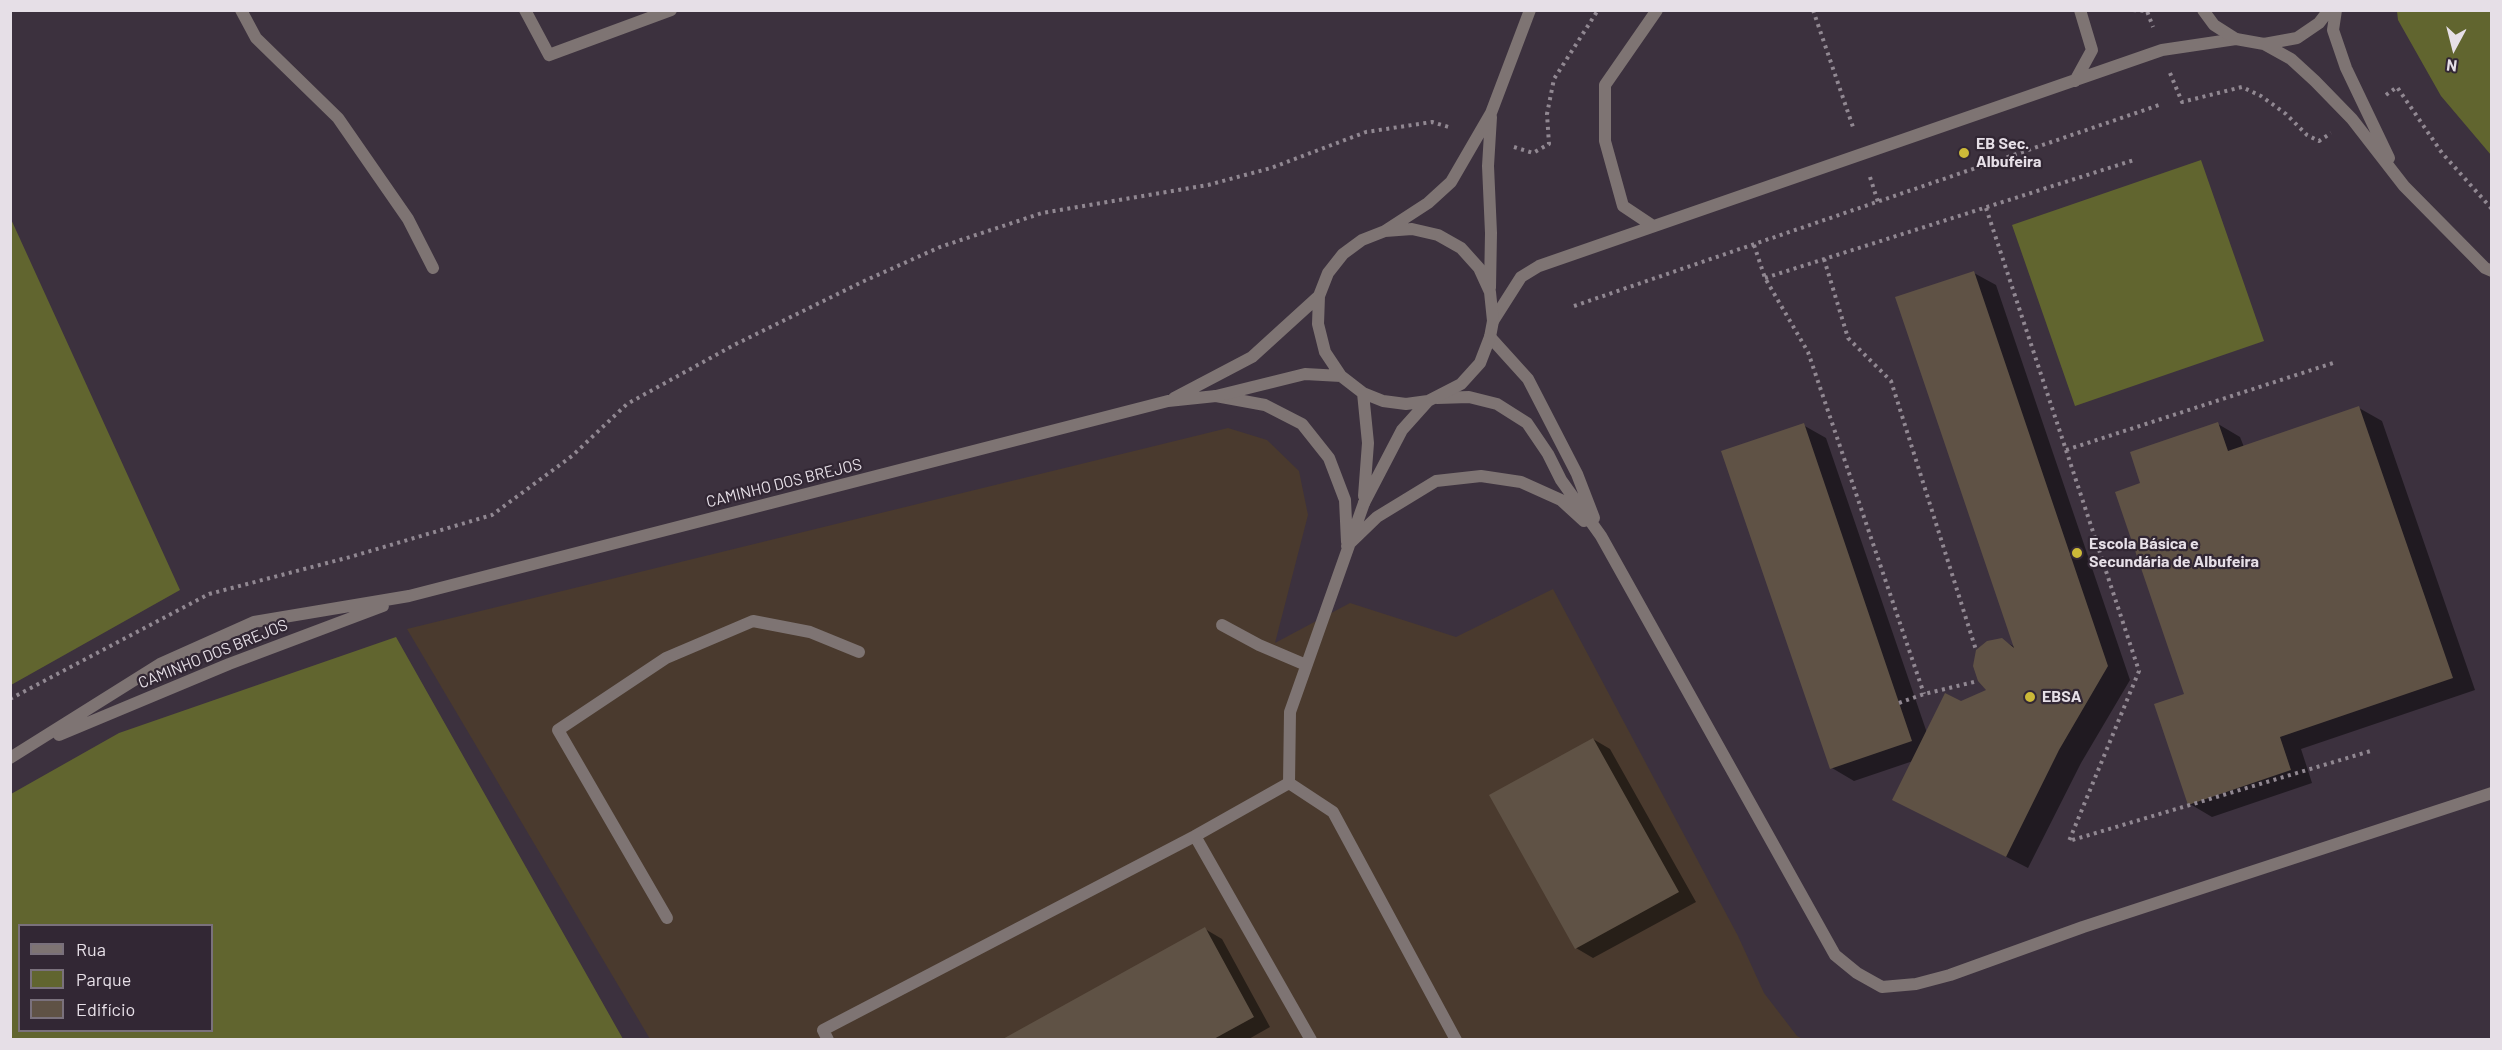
<!DOCTYPE html>
<html>
<head>
<meta charset="utf-8">
<style>
	body { margin:0 }
	#map { position:relative; width:2502px; height:1050px; overflow:hidden; background:#3c313e; font-family:Barlow,sans-serif }
	canvas { display:block }
	.frame { position:absolute; inset:0; border:12px solid #e6dfe7; pointer-events:none }
	.legend { position:absolute; left:18px; top:924px; width:195px; height:108px; box-sizing:border-box; background:#322734; border:2px solid #7a717c; margin:0; padding:8px 10px; list-style:none; font-size:18px; color:#e6dfe7 }
	.legend li { display:flex; align-items:center; gap:12px; height:30px }
	.legend b { width:30px; border:2px solid #7a717c }
	.north { position:absolute; left:2424px; top:18px; width:60px; height:60px; -webkit-text-stroke:4px #322734; paint-order:stroke; rotate:187deg; font-size:16px; font-weight:700; line-height:24px; text-align:center; color:#e6dfe7 }
	.north::after { content:''; display:block; margin:auto; width:21px; height:27px; background:#e6dfe7; clip-path:polygon(50% 0,100% 100%,50% 72%,0 100%) }
</style>
</head>
<body>
<div id="map">
<canvas width="2502" height="1050"></canvas>
<div class="frame"></div>
<ul class="legend">
<li><b style="height:8px;background:#7e7473"></b>Rua</li>
<li><b style="height:16px;background:#61652f"></b>Parque</li>
<li><b style="height:16px;background:#5f5245"></b>Edifício</li>
</ul>
<div class="north">N</div>
</div>
<script>
const c = document.querySelector('canvas').getContext('2d');
c.lineJoin = 'round';
function fillPath(path, color) { c.fillStyle = color; c.fill(path, 'evenodd'); }
const poly = rows => new Path2D(rows.map(r => 'M' + r).join(''));
function strokePath(path, color, width, dash) { c.strokeStyle = color; c.lineWidth = width; c.lineCap = dash ? 'butt' : 'round'; c.setLineDash(dash || []); c.stroke(path); }
function label(font, color, halo, rows, align = 'center') {
  c.font = font + ' Barlow,sans-serif'; c.lineWidth = 4.5; c.setLineDash([]); c.textBaseline = 'middle'; c.strokeStyle = halo; c.fillStyle = color; for (const [text, x, y, turn = 0] of rows) {
    c.save(); c.translate(x, y); c.rotate((+turn || 0) * Math.PI / 180); c.textAlign = isNaN(turn) ? turn : align; if (halo) c.strokeText(text, 0, 0); c.fillText(text, 0, 0); c.restore();
  }
}
fillPath(poly([
	[1228,428,1267,440,1299,471,1308,515,1275,643,1350,603,1456,637,1553,589,1738,936,1764,993,1797,1036,1803,1039,650,1039,407,629]
]), '#4a3a2e');
fillPath(poly([
	[2397,11,2491,11,2491,155,2441,96,2398,20],
	[2201,160,2264,341,2075,406,2012,225],
	[10,217,180,590,11,685,10,685],
	[396,637,623,1039,11,1039,11,794,119,733],
	[20,926,212,926,212,1030,20,1030]
]), '#61652f');
fillPath(poly([
	[1974,273,1996,285,2130,680,2081,763,2028,868,1894,799,1913,761,1854,781,1832,768,1803,425,1826,438,1927,733,1961,703,1989,691,2002,640,2015,647],
	[2359,408,2382,421,2475,690,2301,749,2312,783,2212,817,2190,804,2186,695,2142,484,2218,424,2240,437,2244,447],
	[1593,739,1610,749,1696,902,1593,958,1576,948],
	[1205,929,1222,939,1270,1027,1247,1040,1004,1040]
]), '#0007');
fillPath(poly([
	[1974,271,2108,666,2059,750,2006,857,1892,800,1945,693,1961,701,1986,690,1978,681,1973,666,1976,650,1987,641,2002,638,2014,648,1895,297],
	[2359,406,2453,678,2280,737,2291,770,2188,805,2154,704,2184,694,2115,492,2140,483,2130,452,2218,422,2228,451],
	[1804,423,1912,741,1830,769,1721,451],
	[1593,738,1679,892,1575,949,1489,795],
	[1205,927,1254,1017,1212,1040,1001,1040]
]), '#5f5245');
strokePath(poly([
	[1813,10,1854,130],
	[2133,10,2147,11,2153,27],
	[2170,73,2182,102,2242,87,2261,96,2286,114,2307,135,2319,141,2331,133],
	[2386,95,2397,87,2442,153,2492,209],
	[1514,147,1533,153,1549,144,1547,114,1554,79,1598,10],
	[1870,177,1878,202],
	[1986,208,2066,450,2333,363],
	[1754,245,1765,278,1808,352,1924,694],
	[1824,259,1848,338,1891,381,1976,650],
	[1765,278,2134,160],
	[1574,306,2162,104],
	[2066,450,2139,671,2069,841,2374,750],
	[10,699,209,594,350,557,492,515,572,456,627,404,734,345,862,282,940,247,1042,213,1208,185,1271,168,1366,132,1432,122,1452,128],
	[1899,703,1924,694,1978,681]
]), '#918892', 4, [3, 4.5]);
strokePath(poly([
	[525,10,549,55,671,10],
	[2075,81,2092,50,2080,10],
	[1653,226,1623,206,1605,141,1605,85,1657,10],
	[1493,321,1521,277,1539,266,2162,50,2236,39],
	[1490,337,1528,379,1577,474,1594,518],
	[1216,396,1265,405,1302,424,1329,458,1345,500,1347,542],
	[1437,398,1469,397,1497,404,1527,423,1548,454,1561,480,1601,536,1835,955,1857,973,1882,987,1916,984,1950,975,2083,927,2492,793],
	[1347,546,1377,517,1436,481,1481,476,1521,482,1561,500,1584,521],
	[1222,625,1259,645,1306,665],
	[1289,783,1195,836,1311,1040],
	[1289,783,1333,812,1456,1040],
	[1289,783,1290,712,1364,503],
	[667,918,558,730,666,658,753,621,810,632,859,652],
	[828,1040,823,1030,1195,836]
]), '#7e7473', 12);
strokePath(poly([
	[241,10,256,38,338,118,408,219,433,268],
	[2203,10,2214,25,2236,39,2264,44,2297,38,2319,23,2329,10],
	[2336,10,2333,30,2346,68,2389,158],
	[2264,44,2291,59,2315,81,2352,119,2404,186,2485,268,2492,271],
	[1385,231,1412,229,1438,235,1461,248,1479,268,1490,292,1493,321,1490,337,1480,363,1461,384,1428,401,1406,404,1383,401,1363,393,1341,376,1325,352,1318,324,1319,296,1328,273,1343,254,1362,240,1385,231,1428,203,1451,182,1491,113,1530,10],
	[1490,288,1491,233,1488,166,1491,117],
	[1363,393,1368,443,1364,496],
	[1174,398,1252,357,1319,296],
	[1364,503,1402,430,1428,401],
	[59,735,229,664,383,606],
	[10,758,160,664,254,622,409,596,1168,401,1216,396,1305,374,1341,376]
]), '#7e7473', 12);
for (const [x, y, r, color] of [
	[1964,153,6,"#ccb938"],
	[2077,553,6,"#ccb938"],
	[2030,697,6,"#ccb938"]
]) { const dot = new Path2D(); dot.arc(x, y, r, 0, 2 * Math.PI); c.fillStyle = color; c.fill(dot); strokePath(dot, '#322734', 2); }
label('bold 16px', '#e6dfe7', '#322734', [
	["EB Sec.",1976,144],
	["Albufeira",1976,162],
	["Escola Básica e",2089,544],
	["Secundária de Albufeira",2089,562],
	["EBSA",2042,697]
], 'left');
label('16px', '#e6dfe7', '#322734', [
	["CAMINHO DOS BREJOS",784,483,-14],
	["CAMINHO DOS BREJOS",213,654,-22]
]);
</script>
</body>
</html>
